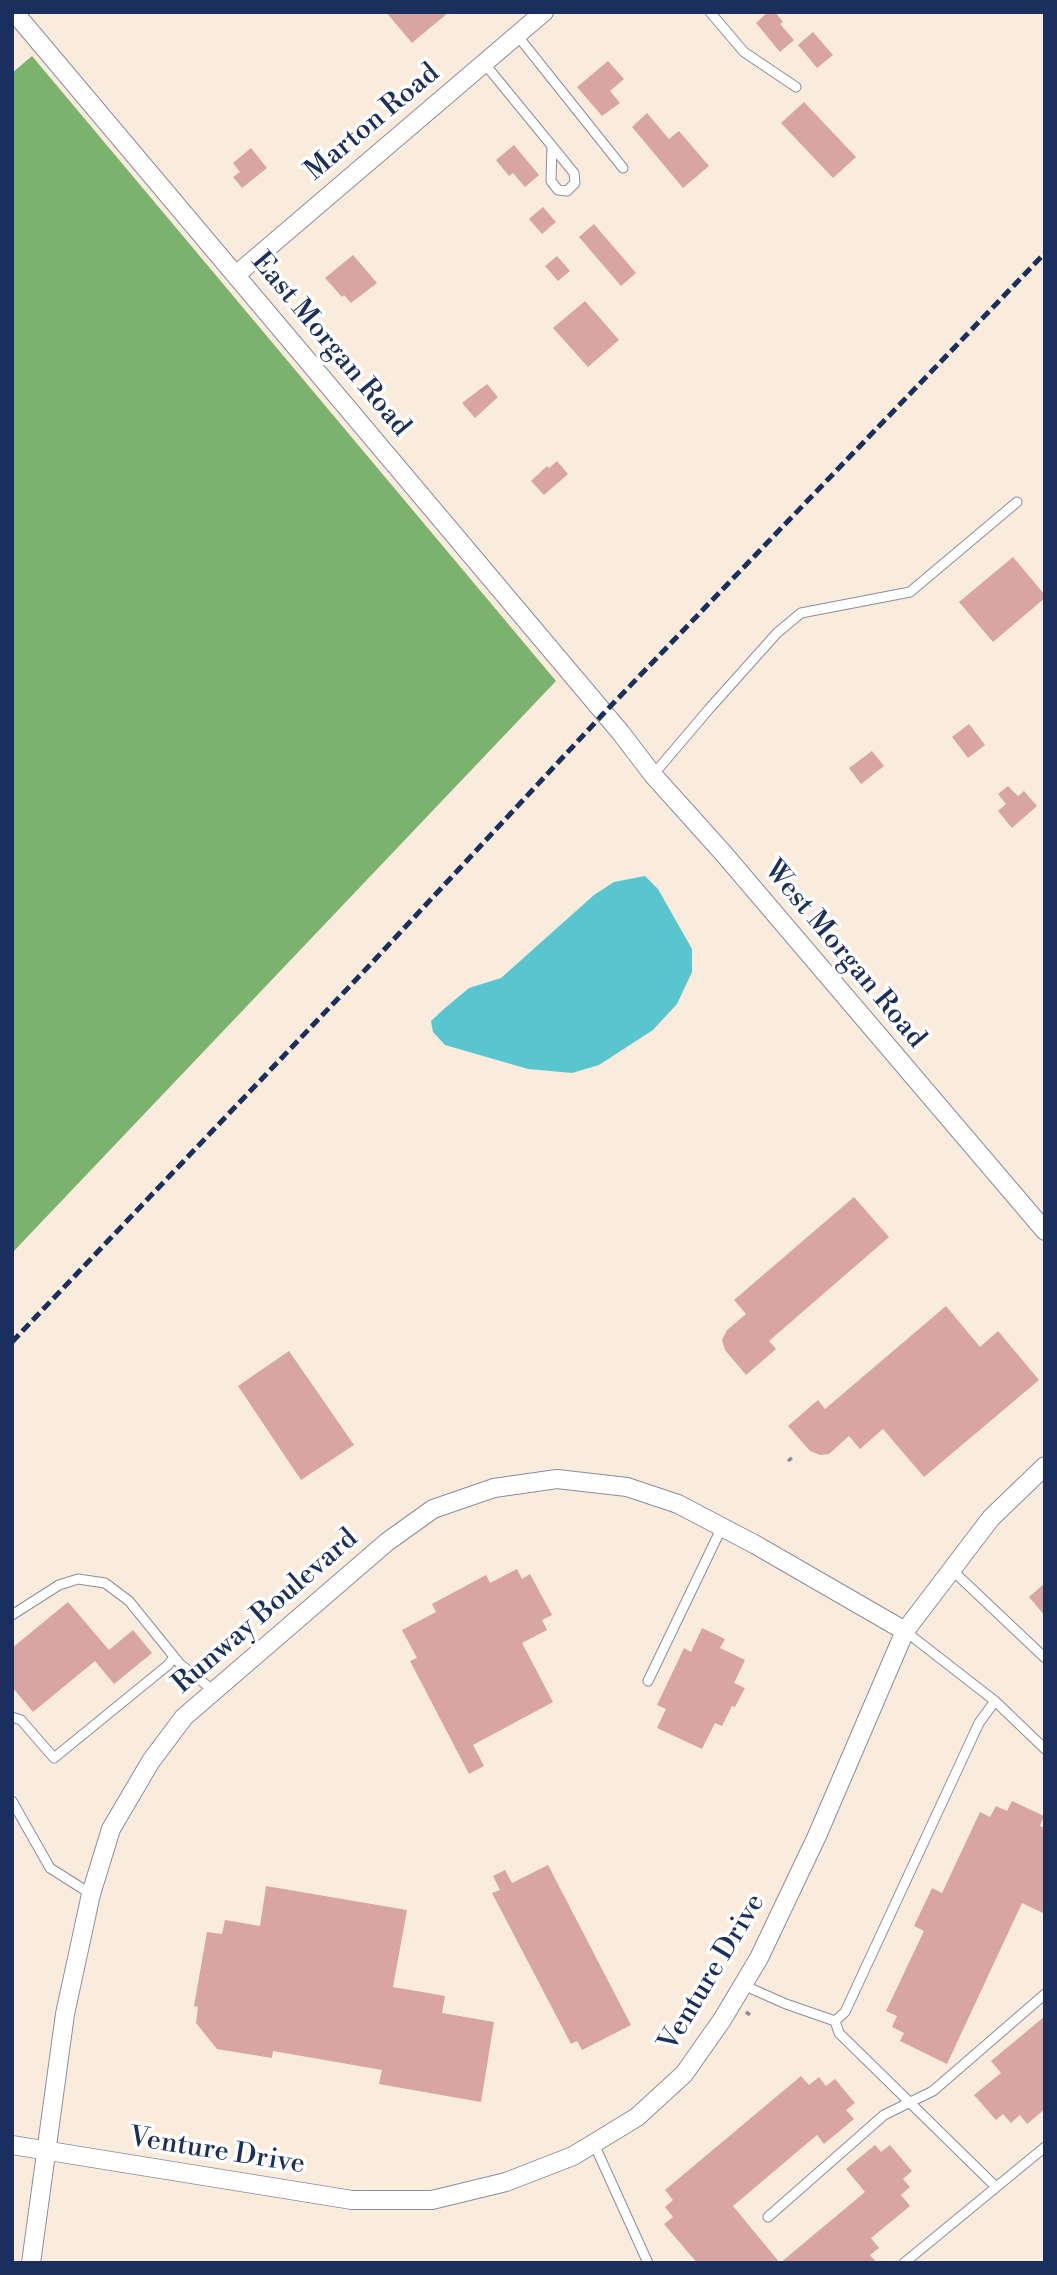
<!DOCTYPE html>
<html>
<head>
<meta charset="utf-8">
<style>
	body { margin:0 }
	#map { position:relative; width:1057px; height:2275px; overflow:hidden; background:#f9ecdc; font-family:"Libre Bodoni",serif }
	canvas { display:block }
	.frame { position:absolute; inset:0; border:14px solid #1b2f5e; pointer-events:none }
</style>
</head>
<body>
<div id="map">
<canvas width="1057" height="2275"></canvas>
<div class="frame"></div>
</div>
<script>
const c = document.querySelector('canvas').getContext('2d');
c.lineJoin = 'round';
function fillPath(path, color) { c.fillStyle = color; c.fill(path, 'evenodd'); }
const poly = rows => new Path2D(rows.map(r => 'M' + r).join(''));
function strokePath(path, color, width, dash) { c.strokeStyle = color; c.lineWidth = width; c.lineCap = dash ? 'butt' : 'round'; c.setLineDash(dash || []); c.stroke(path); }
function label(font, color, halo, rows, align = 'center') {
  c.font = font + ' "Libre Bodoni",serif'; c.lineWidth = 7; c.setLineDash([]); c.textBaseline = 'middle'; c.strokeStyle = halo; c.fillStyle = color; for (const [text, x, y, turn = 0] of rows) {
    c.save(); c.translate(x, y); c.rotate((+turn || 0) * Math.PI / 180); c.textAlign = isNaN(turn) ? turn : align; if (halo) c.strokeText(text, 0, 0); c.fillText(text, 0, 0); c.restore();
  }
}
fillPath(poly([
	[32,56,556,681,12,1253,12,73]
]), '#7ab26e');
fillPath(poly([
	[645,876,658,889,692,949,692,972,677,1004,653,1030,599,1065,572,1073,528,1069,445,1045,433,1032,431,1021,445,1008,469,988,501,978,594,895,614,882]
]), '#59c6cf');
fillPath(poly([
	[386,12,449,12,412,43],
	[768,12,775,12,783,22,780,24,794,40,780,52,756,23],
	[813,32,833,55,817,68,798,45],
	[608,61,624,79,610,91,620,103,602,116,577,87],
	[804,102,856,157,833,178,781,123],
	[647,113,669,139,679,131,709,166,683,188,632,127],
	[514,145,539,175,525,187,513,173,509,176,496,160],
	[251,148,267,168,242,188,233,177,240,172,233,163],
	[543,207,556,222,542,234,529,219],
	[594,224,636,273,621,286,579,237],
	[353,255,377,283,351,303,344,295,342,297,325,278],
	[557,256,570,271,558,281,545,266],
	[585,301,619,340,588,367,553,328],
	[487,384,498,397,475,418,462,403],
	[557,461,568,474,544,495,531,481,547,466,549,468],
	[1013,557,1045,595,1045,598,993,642,959,602],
	[969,724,985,745,968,758,952,737],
	[872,751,884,766,861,784,849,768],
	[1008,786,1018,796,1024,791,1037,806,1012,828,998,811,1006,804,998,794],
	[854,1197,889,1237,769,1341,776,1349,746,1375,725,1350,722,1340,727,1330,746,1314,734,1300],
	[946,1306,980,1347,998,1331,1039,1380,924,1477,883,1429,860,1449,849,1436,829,1454,820,1455,810,1451,788,1426,818,1400,825,1409],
	[289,1351,354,1445,301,1480,238,1386],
	[517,1569,522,1579,530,1574,552,1615,542,1620,547,1630,522,1643,553,1702,473,1745,484,1766,469,1774,410,1661,417,1658,402,1630,436,1612,432,1604,486,1575,490,1583],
	[1045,1583,1045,1616,1029,1597],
	[68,1602,109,1650,133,1630,152,1653,114,1684,95,1661,33,1712,12,1687,12,1648],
	[702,1628,725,1639,720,1648,745,1660,734,1683,745,1688,735,1707,732,1706,722,1726,715,1723,702,1749,657,1728,666,1709,657,1705,684,1648,691,1652],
	[1012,1801,1044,1816,1040,1826,1045,1828,1045,1914,1022,1903,947,2064,900,2041,904,2033,892,2027,897,2016,886,2011,924,1931,914,1926,932,1888,942,1893,980,1812,990,1817,996,1806,1007,1811],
	[548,1865,631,2025,582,2050,577,2041,571,2044,492,1893,500,1890,493,1876,505,1870,512,1883],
	[266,1886,407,1910,393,1987,445,1996,442,2013,494,2022,481,2102,379,2084,382,2070,273,2051,272,2058,217,2049,196,2023,198,2007,194,2006,207,1932,222,1934,225,1920,260,1926],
	[1045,2016,1045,2109,1027,2124,1020,2115,1011,2123,1003,2114,996,2120,974,2095,1001,2073,991,2061],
	[801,2076,809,2085,819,2077,826,2086,835,2079,855,2103,846,2110,854,2119,824,2144,817,2135,733,2206,780,2263,697,2263,664,2224,673,2217,665,2207,673,2200,665,2190],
	[875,2145,881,2152,890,2145,912,2171,903,2179,910,2187,901,2195,910,2206,871,2238,879,2248,870,2255,877,2263,780,2263,865,2192,846,2169]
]), '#d9a5a0');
const lane = poly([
	[710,12,744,52,796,87],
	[517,35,623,168],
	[484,63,552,146,574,173,575,183,567,191,558,190,551,181,552,146],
	[653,775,709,709,777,633,801,613,910,592,1017,502],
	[951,1569,1045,1658],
	[12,1615,59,1585,78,1579,105,1583,129,1601,180,1664,214,1691],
	[905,1631,995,1701,1045,1749],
	[648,1681,722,1527],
	[12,1717,21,1720,54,1758,168,1665,174,1657],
	[12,1801,50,1868,91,1894],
	[743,1985,786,2004,835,2021,839,2033,996,2187],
	[835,2021,845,2012,979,1723,995,1701],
	[594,2144,648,2263],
	[768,2217,884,2115,933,2091,1045,1994],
	[904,2263,1045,2147]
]);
const street = poly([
	[14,12,621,733,653,775,724,854,1045,1231],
	[237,274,544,12],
	[12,2145,352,2200,432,2200,506,2182,573,2156,637,2117,684,2074,722,2020,759,1958,817,1836,905,1631,991,1518,1045,1466],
	[31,2263,65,2014,91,1894,111,1829,151,1761,184,1717,387,1542,433,1509,494,1488,557,1479,627,1487,678,1504,756,1545,905,1631]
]);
strokePath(lane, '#8a8e9d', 11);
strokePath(street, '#8a8e9d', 20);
strokePath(poly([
	[788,1461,794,1456],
	[746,2012,753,2017]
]), '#8a8e9d', 3.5, [5, 5]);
strokePath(lane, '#fff', 9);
strokePath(street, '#fff', 18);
strokePath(poly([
	[12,1342,368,967,604,713,1045,253]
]), '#1b2f5e', 5, [10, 5]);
label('28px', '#1b2f5e', '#fff', [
	["Marton Road",373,123,-40],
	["East Morgan Road",330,345,50],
	["West Morgan Road",844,955,50],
	["Runway Boulevard",266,1612,-41],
	["Venture Drive",713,1973,-59],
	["Venture Drive",217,2152,9]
]);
</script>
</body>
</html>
